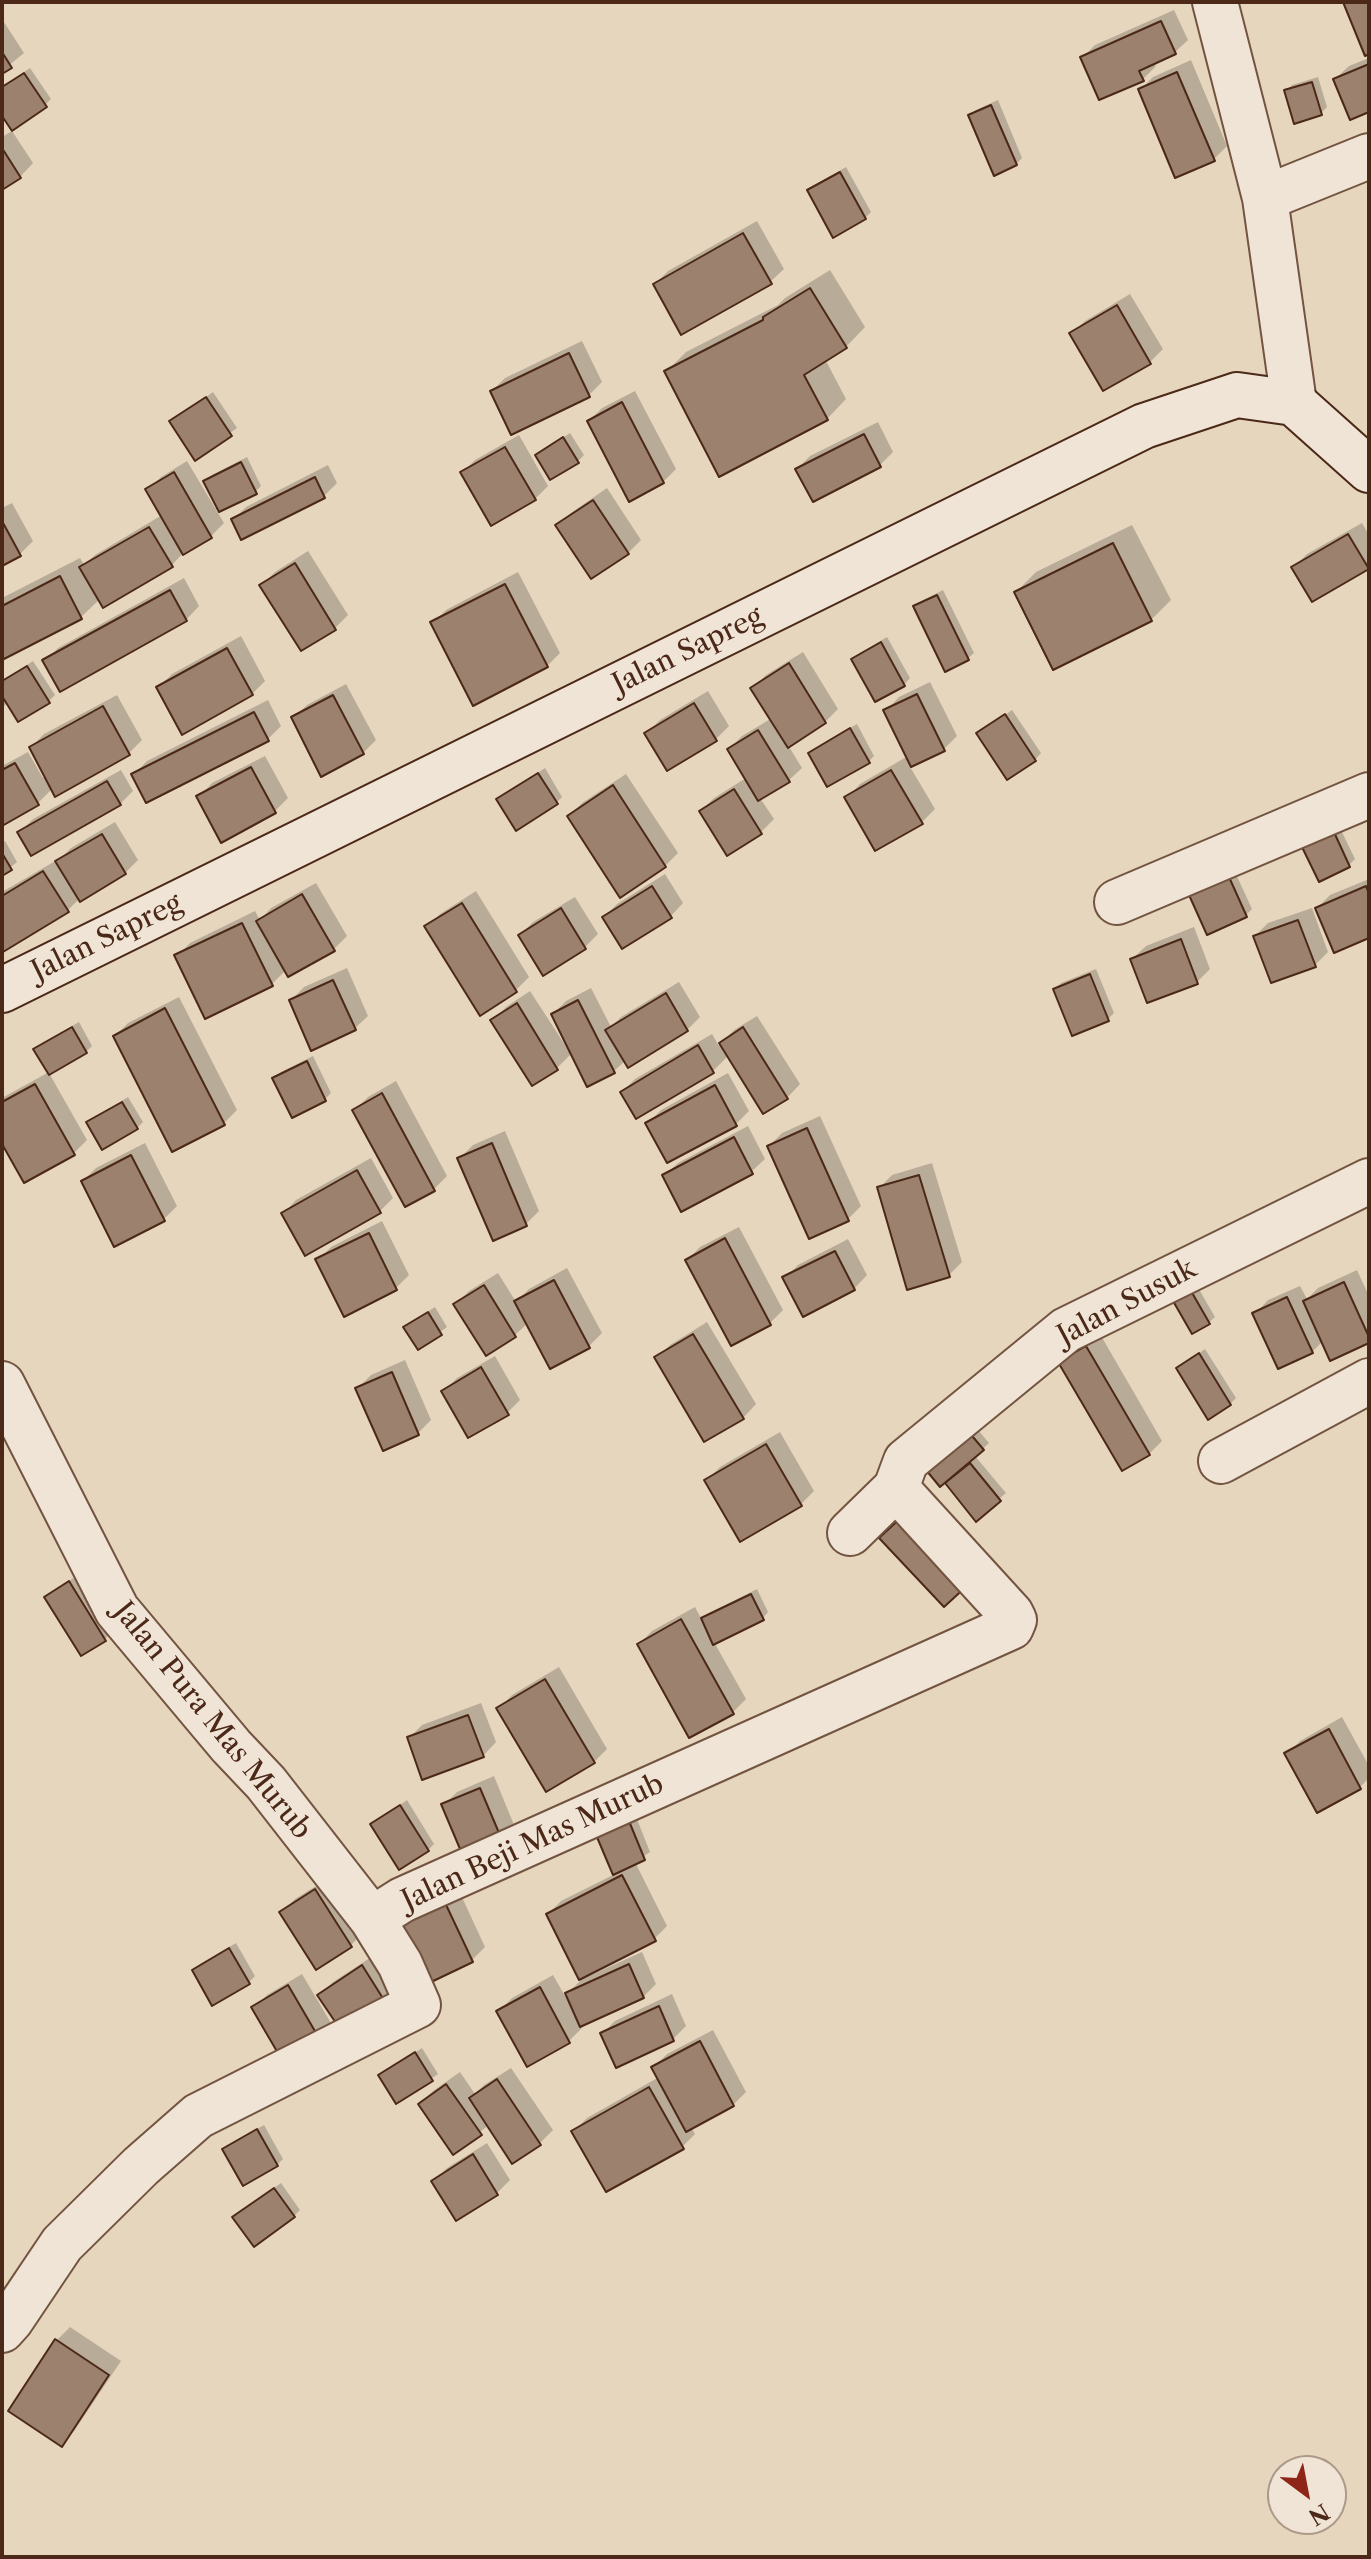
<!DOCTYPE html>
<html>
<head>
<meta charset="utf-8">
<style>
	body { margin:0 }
	#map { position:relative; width:1371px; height:2559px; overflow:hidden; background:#e7d6be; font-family:"Libre Caslon Text",serif }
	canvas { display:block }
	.frame { position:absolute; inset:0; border:4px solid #4b2817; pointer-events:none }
	.north { position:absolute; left:1267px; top:2455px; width:80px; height:80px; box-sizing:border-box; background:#efe4d5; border:2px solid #ad9989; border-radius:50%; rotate:148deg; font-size:22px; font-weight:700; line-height:32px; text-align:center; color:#4b2817 }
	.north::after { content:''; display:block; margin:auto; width:28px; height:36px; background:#8f2418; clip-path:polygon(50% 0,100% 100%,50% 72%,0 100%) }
</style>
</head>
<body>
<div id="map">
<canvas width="1371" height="2559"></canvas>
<div class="frame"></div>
<div class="north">N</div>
</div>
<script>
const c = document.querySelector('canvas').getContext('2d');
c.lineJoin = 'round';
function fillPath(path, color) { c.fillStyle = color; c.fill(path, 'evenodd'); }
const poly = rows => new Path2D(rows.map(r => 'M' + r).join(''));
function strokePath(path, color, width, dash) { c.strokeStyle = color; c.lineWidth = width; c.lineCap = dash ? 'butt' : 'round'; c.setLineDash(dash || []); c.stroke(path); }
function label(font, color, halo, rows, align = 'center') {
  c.font = font + ' "Libre Caslon Text",serif'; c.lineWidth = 6; c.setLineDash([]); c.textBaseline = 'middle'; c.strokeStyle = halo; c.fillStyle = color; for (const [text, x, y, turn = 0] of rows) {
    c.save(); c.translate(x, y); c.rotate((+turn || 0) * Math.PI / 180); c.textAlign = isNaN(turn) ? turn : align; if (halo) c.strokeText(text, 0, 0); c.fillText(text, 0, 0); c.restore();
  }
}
fillPath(poly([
	[1174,10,1188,40,1174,53,1153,62,1156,66,1142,80,1082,58,1095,45],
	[2,19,24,53,2,71],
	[1369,58,1369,110,1335,79,1349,66],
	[1191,60,1227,146,1214,159,1140,90,1153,77],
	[30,68,51,99,45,105,2,112,2,87],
	[1318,77,1327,107,1321,113,1286,91,1292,85],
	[998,100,1022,158,1016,164,970,116,976,110],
	[12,131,33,163,20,177,2,187,2,137],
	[846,167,871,212,865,218,809,191,815,185],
	[757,221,784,269,770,282,655,284,668,271],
	[830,270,865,327,846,347,825,359,846,399,827,419,666,372,686,352,778,305,785,298],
	[1130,294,1163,349,1150,362,1072,334,1085,321],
	[582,341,602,382,589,395,492,391,505,378],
	[635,391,676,469,663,482,589,421,602,408],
	[213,392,237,428,195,458,172,421],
	[878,422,893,452,880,465,797,469,810,456],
	[570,433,584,455,578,461,537,455],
	[519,435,548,486,535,499,462,473,475,460],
	[247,457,261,486,255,492,205,481,212,475],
	[187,461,224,523,211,536,185,551,172,565,100,599,81,617,2,658,2,598,80,558,84,565,95,555,162,515,148,490,161,477],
	[328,465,337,483,324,496,233,520,246,507],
	[607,488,641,540,628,553,558,526,571,513],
	[12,503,33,541,20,554,2,564,2,508],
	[1362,523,1369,535,1367,567,1294,567,1307,554],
	[1132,525,1171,600,1151,620,1016,592,1036,572],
	[308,551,348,615,335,628,302,649,262,585,275,572],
	[518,572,560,653,547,666,433,623,446,610],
	[184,578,199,606,186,620,45,661,58,648],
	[943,590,974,653,967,659,916,607,922,601],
	[241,636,265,681,252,694,159,687,172,674],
	[887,637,910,678,904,685,854,659,860,653],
	[803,652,838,709,825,722,788,745,802,768,788,781,760,798,774,819,761,832,701,811,714,798,746,778,729,749,742,736,772,718,753,688,766,675],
	[33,661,55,695,49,701,8,702,2,708,2,681],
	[930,682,957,736,944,749,909,765,935,809,922,822,847,798,860,784,908,756,886,711,899,697],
	[346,684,376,740,363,753,293,718,307,705],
	[708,691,729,726,716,739,647,733,660,720],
	[117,695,142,740,128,754,53,788,37,804,2,824,2,766,28,752,43,778,46,776,31,747,44,734],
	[268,700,281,726,268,739,134,774,147,761],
	[1012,710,1041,753,1035,760,978,734],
	[857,724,874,756,868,762,811,753,817,747],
	[265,756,288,798,275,811,199,797,212,783],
	[545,768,562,797,556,803,499,799],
	[121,770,133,791,120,804,20,832,33,819],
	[626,774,678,853,665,866,569,816,582,803],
	[115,822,138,860,125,873,80,898,67,911,4,949,2,946,2,892,57,860,58,861,71,848],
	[1339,826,1355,859,1349,865,1304,845],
	[5,841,17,862,2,874,2,843],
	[1235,872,1252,909,1246,915,1191,896],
	[665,874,683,903,670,917,604,917,617,904],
	[1369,879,1369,936,1317,908,1330,895],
	[316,883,347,936,334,949,286,970,272,984,177,956,190,943,255,911,260,920,271,908],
	[476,891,529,977,516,990,481,1013,427,927,440,914],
	[575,897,598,934,585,947,544,973,520,935,533,922],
	[1312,908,1328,952,1315,965,1255,936,1268,923],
	[1194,927,1210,969,1197,982,1132,959,1146,946],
	[347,968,368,1016,354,1029,291,1000,304,987],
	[1096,969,1114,1013,1108,1019,1055,989,1061,983],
	[679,982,700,1017,687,1030,626,1060,613,1072,553,1014,566,1001,591,988,611,1027,621,1017],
	[530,991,571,1054,557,1068,532,1084,493,1020,506,1007],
	[179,997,237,1110,224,1123,173,1149,115,1036,128,1023],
	[757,1016,800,1084,787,1098,729,1055,713,1071,637,1116,622,1092,635,1079,712,1034,719,1046,734,1030],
	[79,1022,92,1046,86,1052,49,1073,87,1140,74,1153,25,1181,2,1140,2,1098,49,1072,36,1049,42,1043],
	[313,1056,331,1093,325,1099,275,1079,281,1072],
	[728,1073,749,1111,736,1124,648,1123,661,1110],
	[396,1081,447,1176,434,1189,406,1205,355,1110,368,1097],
	[128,1097,143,1122,137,1128,88,1123,95,1117],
	[820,1116,861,1206,848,1219,769,1146,782,1133],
	[748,1126,765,1159,751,1172,664,1176,678,1163],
	[505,1131,539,1211,526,1224,494,1238,460,1158,473,1145],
	[145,1143,177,1206,164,1219,83,1181,96,1168],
	[371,1158,393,1198,380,1211,306,1254,283,1214,296,1200],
	[932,1163,962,1262,949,1275,879,1188,892,1175],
	[382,1221,409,1275,396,1288,318,1260,331,1247],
	[739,1227,783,1310,770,1323,732,1344,687,1260,700,1247],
	[848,1239,867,1275,854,1289,785,1278,798,1265],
	[567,1268,602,1333,589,1346,528,1323,515,1335,486,1353,456,1304,469,1291,498,1273,516,1302,529,1289],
	[1357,1270,1369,1296,1369,1341,1323,1341,1312,1352,1255,1314,1268,1300,1300,1286,1307,1299,1318,1288],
	[1193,1279,1215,1317,1208,1323,1178,1288],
	[435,1307,447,1327,418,1348,412,1322],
	[707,1322,756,1404,743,1418,657,1358,670,1345],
	[1100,1334,1162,1441,1149,1454,1060,1363,1074,1350],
	[1205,1349,1236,1398,1230,1404,1179,1368],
	[495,1356,520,1400,507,1413,444,1391,457,1378],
	[405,1360,431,1420,418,1433,358,1388,371,1375],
	[968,1418,989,1443,975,1456,1006,1493,976,1519,945,1480],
	[780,1432,814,1491,801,1504,741,1539,707,1480,720,1467],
	[75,1577,111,1633,105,1639,46,1597],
	[757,1589,768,1612,762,1619,714,1642,746,1699,733,1712,639,1644,652,1631,695,1607,702,1620,709,1613],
	[559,1667,607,1749,594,1762,499,1708,512,1695],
	[481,1703,496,1742,483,1756,409,1738,422,1725],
	[1342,1717,1369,1766,1369,1778,1360,1787,1287,1754,1300,1741],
	[494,1776,514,1825,501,1838,444,1805,457,1792],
	[407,1800,434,1844,428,1850,373,1824],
	[631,1804,650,1852,635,1862,667,1926,654,1939,588,1973,589,1976,642,1952,656,1984,643,1997,580,2024,582,2028,569,2041,528,2064,499,2011,512,1998,553,1975,565,1996,581,1980,548,1914,561,1901,615,1874,593,1823],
	[329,1878,363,1933,350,1946,282,1912,295,1899],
	[454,1880,485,1947,472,1960,428,1981,396,1915],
	[236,1943,255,1976,249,1982,194,1970,200,1964],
	[376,1954,396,1985,383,1998,320,1995,333,1982],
	[302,1974,331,2023,318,2037,254,2008,267,1995],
	[672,1994,686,2026,673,2039,617,2066,602,2034,615,2021],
	[713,2030,746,2092,733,2105,691,2127,695,2134,682,2147,574,2131,587,2118,659,2077,654,2067,667,2054],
	[422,2048,438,2074,397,2102,381,2075],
	[511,2068,553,2130,540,2143,489,2125,453,2152,420,2104,433,2091,460,2072,475,2094,484,2085],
	[264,2125,283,2159,277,2165,225,2149,231,2143],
	[487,2143,510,2180,497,2193,457,2218,434,2181,447,2168],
	[281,2183,300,2210,294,2216,241,2211],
	[70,2327,121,2361,74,2431,61,2444,57,2340]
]), '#0003');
const building = poly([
	[1343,2,1369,2,1369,54,1365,56,1343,2],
	[1161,21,1176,54,1139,71,1144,81,1099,100,1080,57,1161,21],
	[2,52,12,68,2,74,2,52],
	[1369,64,1369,112,1350,120,1333,79,1369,64],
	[1177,72,1215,161,1175,178,1138,89,1177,72],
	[24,73,47,107,12,131,2,116,2,87,24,73],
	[1312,82,1322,115,1294,124,1284,90,1312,82],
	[991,105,1017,165,994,176,968,115,991,105],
	[2,148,21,178,2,190,2,148],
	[840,172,866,219,833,238,807,190,840,172],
	[743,233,772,284,681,335,653,284,743,233],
	[810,288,847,348,804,375,828,420,719,477,664,371,763,320,763,317,810,288],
	[1117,305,1151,364,1103,391,1069,333,1117,305],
	[569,353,590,397,511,435,490,391,569,353],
	[206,397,232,436,195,461,169,421,206,397],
	[622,402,664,483,629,502,587,421,622,402],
	[864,434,881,467,813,502,795,469,864,434],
	[563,437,579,463,550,480,535,455,563,437],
	[505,447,536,500,491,526,460,472,505,447],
	[241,462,257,494,219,512,203,481,241,462],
	[174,472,212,538,183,555,145,489,174,472],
	[315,477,325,498,241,540,231,519,315,477],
	[593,500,629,554,591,579,555,525,593,500],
	[2,521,21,556,2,566,2,521],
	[149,527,173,567,103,608,79,567,149,527],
	[1348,534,1369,569,1312,602,1291,567,1348,534],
	[1113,543,1152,621,1053,670,1014,592,1113,543],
	[295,563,336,630,301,651,259,585,295,563],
	[60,576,82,619,2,660,2,606,60,576],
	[505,584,548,667,473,706,430,622,505,584],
	[170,590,187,621,60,692,42,660,170,590],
	[937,595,969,660,945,672,913,606,937,595],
	[881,642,905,686,875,702,851,659,881,642],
	[227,648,253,695,182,735,156,687,227,648],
	[789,663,826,723,788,748,750,688,789,663],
	[27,666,50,703,18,722,2,696,2,681,27,666],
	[917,694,945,751,911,767,883,710,917,694],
	[333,695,364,754,321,777,291,717,333,695],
	[694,703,717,741,667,771,644,733,694,703],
	[103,706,130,755,55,797,29,747,103,706],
	[254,712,269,741,146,803,131,774,254,712],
	[1005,714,1036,761,1007,780,976,733,1005,714],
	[850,728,870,763,827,787,808,753,850,728],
	[758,730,790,782,758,801,727,749,758,730],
	[15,763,39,805,2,826,2,770,15,763],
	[251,767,276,813,221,843,196,796,251,767],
	[891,770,923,824,875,851,844,797,891,770],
	[538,773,558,804,516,831,496,799,538,773],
	[107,781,121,805,31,856,17,832,107,781],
	[613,785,666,867,620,898,567,816,613,785],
	[734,789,762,834,727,856,699,811,734,789],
	[1333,830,1350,867,1319,882,1301,845,1333,830],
	[102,834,126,874,80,902,55,861,102,834],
	[2,853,12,870,2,876,2,853],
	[43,871,69,912,3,952,2,896,43,871],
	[1229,877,1247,917,1207,935,1189,895,1229,877],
	[652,886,672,918,622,949,602,917,652,886],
	[1366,886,1369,894,1369,938,1334,953,1315,908,1366,886],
	[302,894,335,951,288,977,256,921,302,894],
	[462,903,517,992,480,1016,424,926,462,903],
	[561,908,586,949,543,976,518,935,561,908],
	[1298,920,1316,967,1271,983,1253,936,1298,920],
	[242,923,273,986,205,1019,174,955,242,923],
	[1181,939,1198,984,1147,1003,1130,959,1181,939],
	[1090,974,1109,1021,1072,1036,1053,989,1090,974],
	[333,980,356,1030,311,1051,289,1000,333,980],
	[666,993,688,1031,628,1068,605,1030,666,993],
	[578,1000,615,1073,587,1087,551,1014,578,1000],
	[517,1003,558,1070,532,1086,490,1020,517,1003],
	[165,1008,225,1125,172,1152,113,1036,165,1008],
	[72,1027,87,1053,49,1075,33,1049,72,1027],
	[743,1027,788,1099,763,1114,719,1043,743,1027],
	[698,1045,714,1073,636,1119,620,1092,698,1045],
	[307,1061,326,1101,292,1118,272,1078,307,1061],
	[35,1084,75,1155,24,1183,2,1144,2,1102,35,1084],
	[715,1085,737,1126,667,1163,645,1123,715,1085],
	[382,1093,435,1191,405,1207,352,1110,382,1093],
	[122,1102,138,1129,102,1150,86,1122,122,1102],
	[807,1128,849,1221,809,1239,767,1146,807,1128],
	[734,1137,753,1174,681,1212,662,1175,734,1137],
	[492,1143,527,1226,493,1241,457,1158,492,1143],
	[131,1155,165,1221,114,1247,81,1181,131,1155],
	[357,1170,381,1213,305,1256,281,1213,357,1170],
	[919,1175,950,1277,907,1290,877,1187,919,1175],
	[369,1233,397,1290,344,1317,315,1259,369,1233],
	[725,1238,771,1325,731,1346,685,1260,725,1238],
	[835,1251,855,1290,803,1317,782,1277,835,1251],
	[554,1280,590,1348,550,1369,514,1301,554,1280],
	[1344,1282,1369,1337,1369,1343,1330,1361,1303,1301,1344,1282],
	[1187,1284,1210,1324,1192,1334,1169,1294,1187,1284],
	[484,1285,516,1337,486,1356,453,1304,484,1285],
	[1287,1297,1313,1353,1278,1369,1252,1313,1287,1297],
	[428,1312,442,1335,418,1350,403,1327,428,1312],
	[693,1334,744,1419,704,1442,654,1357,693,1334],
	[1086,1346,1150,1455,1122,1471,1058,1362,1086,1346],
	[1199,1353,1231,1405,1208,1420,1176,1368,1199,1353],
	[481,1367,509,1415,468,1438,441,1391,481,1367],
	[392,1372,419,1435,383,1451,355,1388,392,1372],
	[961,1423,984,1450,940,1487,917,1459,961,1423],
	[766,1444,802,1506,740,1542,704,1480,766,1444],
	[970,1463,1001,1501,976,1522,945,1483,970,1463],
	[905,1514,970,1583,944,1607,879,1538,905,1514],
	[69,1581,106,1641,81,1656,44,1597,69,1581],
	[751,1594,764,1620,713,1645,701,1618,751,1594],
	[681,1619,734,1714,689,1738,637,1644,681,1619],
	[545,1679,595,1763,546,1792,496,1708,545,1679],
	[468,1715,484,1757,422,1780,407,1737,468,1715],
	[1329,1729,1361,1789,1317,1813,1284,1753,1329,1729],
	[480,1788,502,1840,463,1856,441,1804,480,1788],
	[400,1805,429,1851,399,1870,370,1824,400,1805],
	[624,1809,645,1860,613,1875,591,1823,624,1809],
	[622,1875,656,1941,579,1980,546,1914,622,1875],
	[315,1889,352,1947,316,1970,279,1912,315,1889],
	[440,1892,473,1962,427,1984,393,1914,440,1892],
	[229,1948,250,1984,212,2006,192,1970,229,1948],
	[629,1964,644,1998,580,2027,565,1993,629,1964],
	[362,1965,384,2000,340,2029,317,1995,362,1965],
	[288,1985,319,2038,282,2060,251,2007,288,1985],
	[540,1987,570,2043,527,2067,496,2011,540,1987],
	[659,2006,674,2041,616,2068,600,2033,659,2006],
	[700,2041,734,2106,686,2132,651,2067,700,2041],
	[415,2052,433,2081,396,2104,378,2075,415,2052],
	[497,2079,541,2145,512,2164,469,2098,497,2079],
	[446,2084,482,2135,453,2155,418,2104,446,2084],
	[649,2087,684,2149,606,2192,571,2131,649,2087],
	[257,2129,278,2166,243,2186,222,2149,257,2129],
	[473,2154,498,2195,456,2221,431,2181,473,2154],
	[274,2188,295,2217,254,2247,232,2217,274,2188],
	[55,2339,109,2375,62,2447,8,2411,55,2339]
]);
fillPath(building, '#9c826e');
strokePath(building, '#4b2817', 2);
const minor = poly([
	[1215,2,1265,198,1294,403],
	[1265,198,1369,156],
	[1117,902,1369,795],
	[2,1384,117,1610,231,1746,266,1783,372,1919],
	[1221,1461,1369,1381],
	[850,1533,896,1488,906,1461,1066,1330,1369,1181],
	[2,2330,11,2320,62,2244,141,2166,198,2116,418,2005,400,1964,372,1919,402,1900,1011,1627,1014,1620,1011,1614,896,1488]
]);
const secondary = poly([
	[2,990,1144,426,1237,395,1294,403,1369,470]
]);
strokePath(minor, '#725441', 48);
strokePath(secondary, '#4b2817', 48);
strokePath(minor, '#efe4d5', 44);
strokePath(secondary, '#efe4d5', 44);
label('28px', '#4b2817', '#efe4d5', [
	["Jalan Sapreg",688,651,-26],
	["Jalan Sapreg",107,938,-26],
	["Jalan Susuk",1127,1303,-28],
	["Jalan Pura Mas Murub",212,1721,51],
	["Jalan Beji Mas Murub",533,1843,-25]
]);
</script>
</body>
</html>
